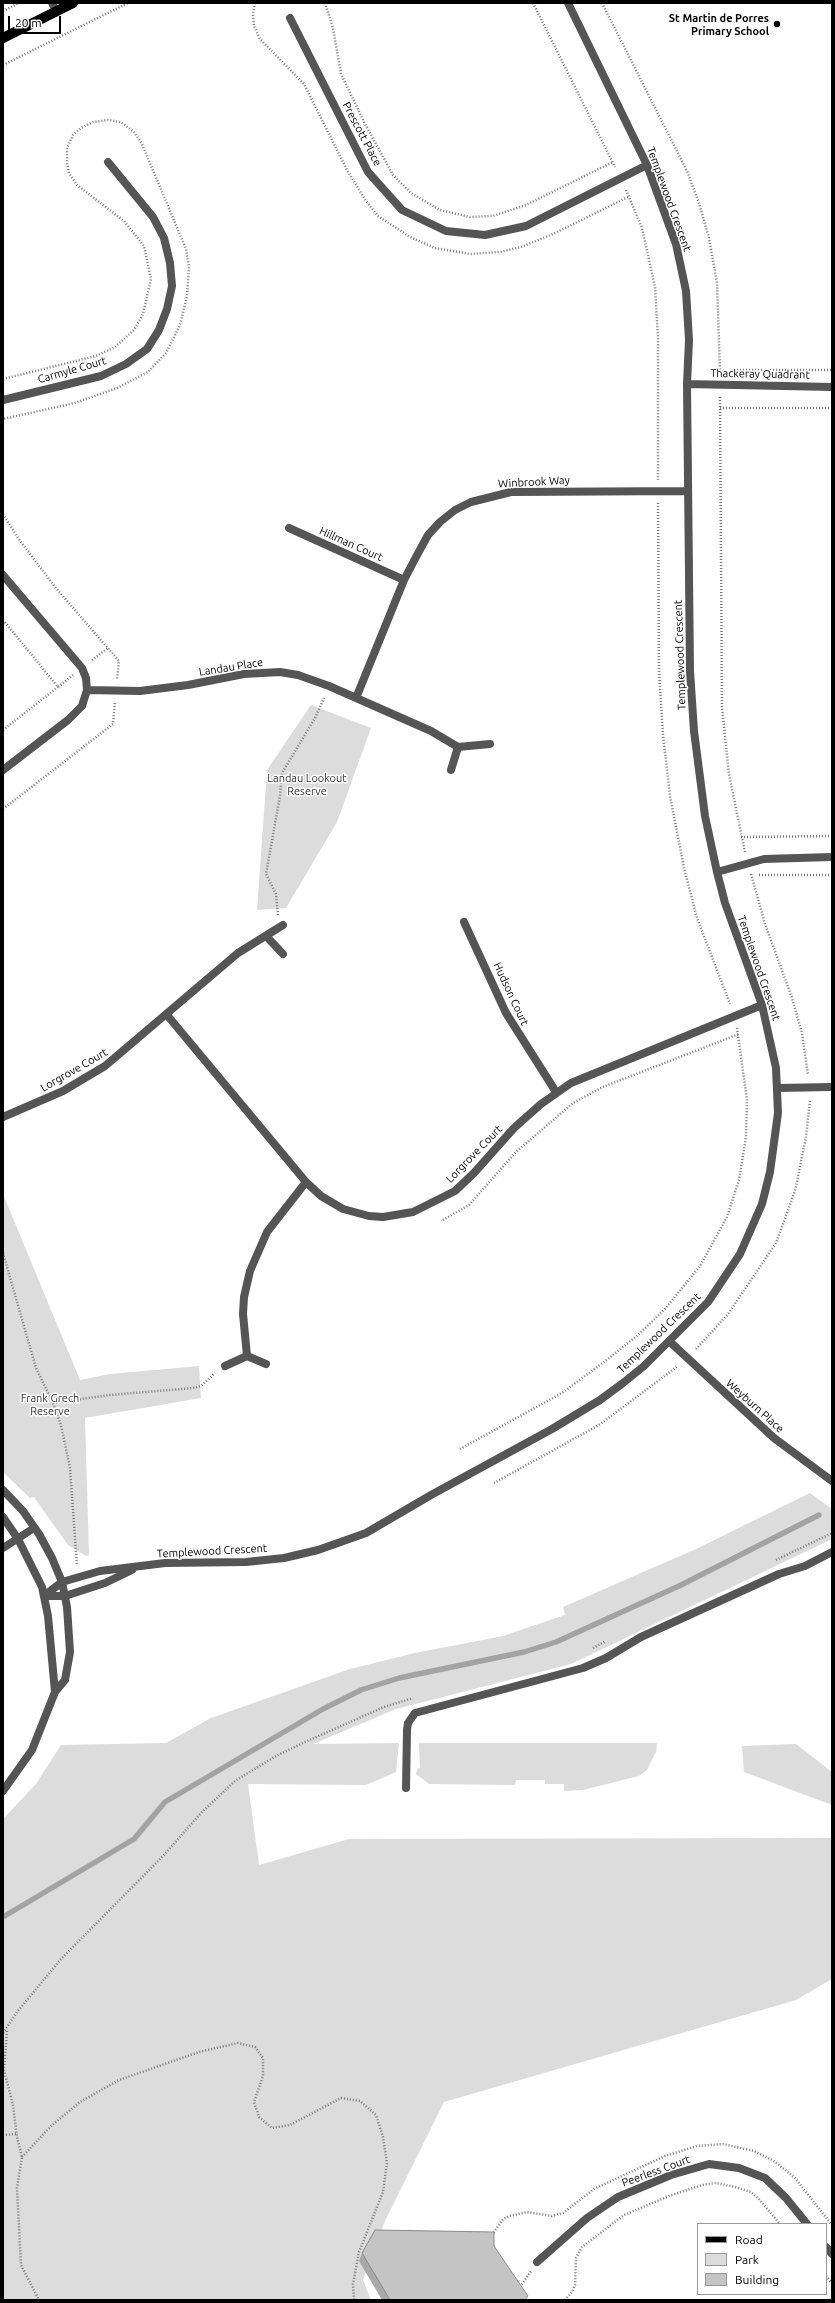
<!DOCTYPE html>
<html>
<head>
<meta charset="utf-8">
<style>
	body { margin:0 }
	#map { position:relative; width:835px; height:2303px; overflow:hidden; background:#fff; font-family:Ubuntu,sans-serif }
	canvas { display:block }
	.frame { position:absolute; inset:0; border:4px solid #000; pointer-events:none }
	.legend { position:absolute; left:697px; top:2223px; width:130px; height:72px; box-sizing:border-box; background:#fff; border:1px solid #999; margin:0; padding:5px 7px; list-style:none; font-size:12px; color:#000 }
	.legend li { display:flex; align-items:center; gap:8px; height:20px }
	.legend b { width:20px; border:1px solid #999 }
	.scale { position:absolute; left:8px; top:16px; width:53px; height:18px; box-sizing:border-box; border:2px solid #000; border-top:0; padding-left:5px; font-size:12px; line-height:14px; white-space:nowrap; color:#000; -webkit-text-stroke:3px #fff; paint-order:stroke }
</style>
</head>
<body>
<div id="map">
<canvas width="835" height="2303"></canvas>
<div class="frame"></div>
<ul class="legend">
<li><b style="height:5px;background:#000"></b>Road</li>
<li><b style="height:11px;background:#dcdcdc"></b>Park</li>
<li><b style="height:11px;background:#c4c4c4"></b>Building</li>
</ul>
<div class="scale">20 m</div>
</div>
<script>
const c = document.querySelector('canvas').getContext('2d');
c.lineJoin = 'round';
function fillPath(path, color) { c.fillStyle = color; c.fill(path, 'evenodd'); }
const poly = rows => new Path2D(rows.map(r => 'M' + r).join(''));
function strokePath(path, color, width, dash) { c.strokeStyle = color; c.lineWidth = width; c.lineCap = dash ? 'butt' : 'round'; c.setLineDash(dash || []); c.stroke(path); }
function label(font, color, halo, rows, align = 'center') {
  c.font = font + ' Ubuntu,sans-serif'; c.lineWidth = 3; c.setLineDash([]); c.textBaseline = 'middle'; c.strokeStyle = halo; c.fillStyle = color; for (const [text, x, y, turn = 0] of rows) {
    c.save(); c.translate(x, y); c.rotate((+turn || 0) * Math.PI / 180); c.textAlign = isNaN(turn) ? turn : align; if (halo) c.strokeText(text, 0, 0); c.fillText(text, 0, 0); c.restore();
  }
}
fillPath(poly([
	[311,705,371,728,337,822,286,908,257,910,267,770],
	[3,1194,80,1380,110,1374,199,1366,201,1398,85,1418,89,1555,86,1556,68,1545,34,1497,30,1498,3,1472],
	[810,1493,832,1509,832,1539,571,1664,396,1709,313,1744,399,1743,396,1772,366,1785,248,1784,259,1865,349,1839,832,1838,832,1979,796,2000,444,2102,385,2221,363,2280,371,2300,3,2300,3,1819,36,1784,61,1745,166,1743,211,1718,350,1669,415,1653,503,1636,565,1615,563,1607,696,1549],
	[419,1743,657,1743,656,1752,647,1770,639,1776,583,1790,564,1791,564,1784,545,1784,545,1780,516,1780,515,1785,429,1784,416,1774,417,1769,420,1768],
	[796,1744,832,1772,832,1826,832,1805,744,1772,742,1746]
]), '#dcdcdc');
strokePath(poly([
	[3,1917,134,1839,165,1802,323,1709,361,1690,399,1678,524,1652,556,1642,679,1586,819,1515]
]), '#a3a3a3', 5.5);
strokePath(poly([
	[255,3,253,14,254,26,260,39,304,84,347,170,366,201,378,216,410,237,435,248,470,254,500,252,521,247,553,234,630,196],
	[325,3,333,28,341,74,365,124,393,175,411,193,440,210,470,217,493,216,526,205,613,162],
	[533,3,615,167],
	[602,3,687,171,699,203,709,238,717,283,720,372],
	[3,11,19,3],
	[3,65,128,3],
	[626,190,642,228,655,287,658,337,658,480],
	[737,370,832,370],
	[3,379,96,356,115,347,134,330,143,314,151,279,144,246,124,221,77,185,69,173,67,163,67,148,73,135,81,128,93,122,108,120,121,122,134,132,142,144,186,249,189,266,187,296,180,325,166,353,148,372,117,388,75,403,3,419],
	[720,397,722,707,729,774,745,852],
	[720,408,832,408],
	[658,503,659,670,663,735,670,796,684,868,697,918,730,1004],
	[3,514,18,538,55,587,119,661,117,679],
	[3,620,58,687,73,675],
	[92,660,108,648],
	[3,730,58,687],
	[3,809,113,724,115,702],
	[741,837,832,836],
	[751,874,765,924,791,995,802,1033,808,1075],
	[759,875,832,875],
	[278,915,276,894,266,874,280,796,282,773,315,718,324,698],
	[443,1220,469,1205,516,1152,573,1103,603,1087,739,1034],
	[3,1253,36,1368,53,1403,61,1425,70,1468,77,1566],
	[696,1349,728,1314,776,1243,795,1191,806,1137,810,1100],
	[53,1403,110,1395,193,1388,201,1386,215,1373],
	[460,1449,562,1393,604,1362,638,1335,665,1309,700,1266,727,1217,739,1180,746,1137,747,1100,737,1028],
	[494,1483,599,1425,678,1366],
	[776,1560,832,1533],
	[593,1648,606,1641],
	[7,2031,4,2070,13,2105,17,2137,22,2157,17,2188,21,2265,39,2300],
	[3,2033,17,2012,61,1959,163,1856,201,1813,235,1781,276,1756,305,1742,384,1707,413,1698],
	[3,2135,16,2134],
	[22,2157,51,2126,80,2102,119,2080,199,2052,238,2043,255,2047,263,2058,263,2076,254,2102,259,2117,272,2128,290,2125,341,2098,360,2101,376,2115,383,2137,387,2163,383,2192,359,2252,353,2284,354,2300],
	[492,2235,503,2219,510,2216,527,2212,552,2216,563,2213,594,2189,665,2156,697,2146,723,2144,754,2151,774,2161,795,2178,832,2225],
	[826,2276,832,2283],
	[520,2287,531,2271],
	[565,2300,572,2292,575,2285,576,2258,582,2247,624,2215,669,2196,702,2185,716,2183,735,2187,751,2192,758,2198,780,2224]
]), '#777', 2.5, [1, 2]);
strokePath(poly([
	[406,1788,407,1730,408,1723,415,1713,583,1668,606,1658,641,1637,779,1574,805,1566,832,1552]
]), '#555', 8);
strokePath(poly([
	[52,3,56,11],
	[290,18,368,172,402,210,446,231,485,235,526,226,647,165],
	[687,384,832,387],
	[3,400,101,376,126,364,147,349,159,330,167,309,172,286,170,263,164,238,153,217,108,162],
	[289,528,404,580],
	[3,575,82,668,86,678,87,690,82,706,68,720,3,770],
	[87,690,140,691,188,685,244,674,280,672,298,675,329,686,431,731,458,747,490,744],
	[356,698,404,580,416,557,428,535,440,522,455,510,471,502,511,492,688,491],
	[451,770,458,747],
	[717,872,764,859,832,857],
	[464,922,506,1013,556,1092],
	[267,937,283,954],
	[167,1015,306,1182,321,1196,343,1209,369,1216,383,1217,413,1212,455,1191,474,1173,514,1128,541,1104,571,1083,762,1005],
	[778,1088,832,1087],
	[3,1117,63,1091,105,1066,238,953,283,925],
	[669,1341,774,1438,832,1481],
	[247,1356,243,1314,244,1297,250,1271,267,1232,306,1182],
	[225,1366,247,1356,266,1364],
	[3,1490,23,1511,39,1534,52,1558,62,1582,67,1607,70,1652,65,1680,55,1692],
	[3,1517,18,1539,42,1587,48,1616,55,1692,32,1750,3,1791],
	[3,1548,34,1528],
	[44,1596,62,1582,100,1571,165,1563,246,1562,284,1558,318,1550,366,1533,431,1495,552,1429,600,1400,623,1383,644,1366,708,1302,740,1254,762,1204,770,1172,778,1113,776,1068,762,1005,725,903,717,872,705,816,694,731,690,671,687,384,689,340,686,291,676,244,647,165,568,3],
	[44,1596,65,1596,105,1583,132,1570],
	[826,2247,832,2254],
	[537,2262,587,2218,618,2197,671,2175,709,2164,739,2168,765,2178,786,2198,807,2224]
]), '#555', 8);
strokePath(poly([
	[3,38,73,3]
]), '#000', 10);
fillPath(poly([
	[494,2246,527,2300,382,2300,359,2261,362,2253]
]), '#a9a9a9');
const building = poly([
	[375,2230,494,2232,494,2246,528,2296,525,2300,390,2300,362,2253,375,2230]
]);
fillPath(building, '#c4c4c4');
strokePath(building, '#898989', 1);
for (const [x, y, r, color] of [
	[777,24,4,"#000"]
]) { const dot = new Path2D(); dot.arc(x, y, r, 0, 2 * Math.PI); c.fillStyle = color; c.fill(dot); strokePath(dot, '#fff', 1.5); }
label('bold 11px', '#000', '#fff', [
	["St Martin de Porres",769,18],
	["Primary School",769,31]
], 'right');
label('11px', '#000', '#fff', [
	["Prescott Place",362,134,62],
	["Templewood Crescent",669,199,70],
	["Carmyle Court",72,370,-16],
	["Thackeray Quadrant",760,374,1],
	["Winbrook Way",534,482,-3],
	["Hillman Court",351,544,24],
	["Templewood Crescent",680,655,-92],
	["Landau Place",231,667,-9],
	["Templewood Crescent",759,968,71],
	["Hudson Court",511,994,65],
	["Lorgrove Court",74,1070,-30],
	["Lorgrove Court",474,1154,-46],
	["Templewood Crescent",659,1333,-44],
	["Weyburn Place",755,1406,42],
	["Templewood Crescent",212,1551,-3],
	["Peerless Court",656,2171,-20]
]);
label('11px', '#333', '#fff', [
	["Landau Lookout",307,778],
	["Reserve",307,791],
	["Frank Grech",50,1398],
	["Reserve",50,1411]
]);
</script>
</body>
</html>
